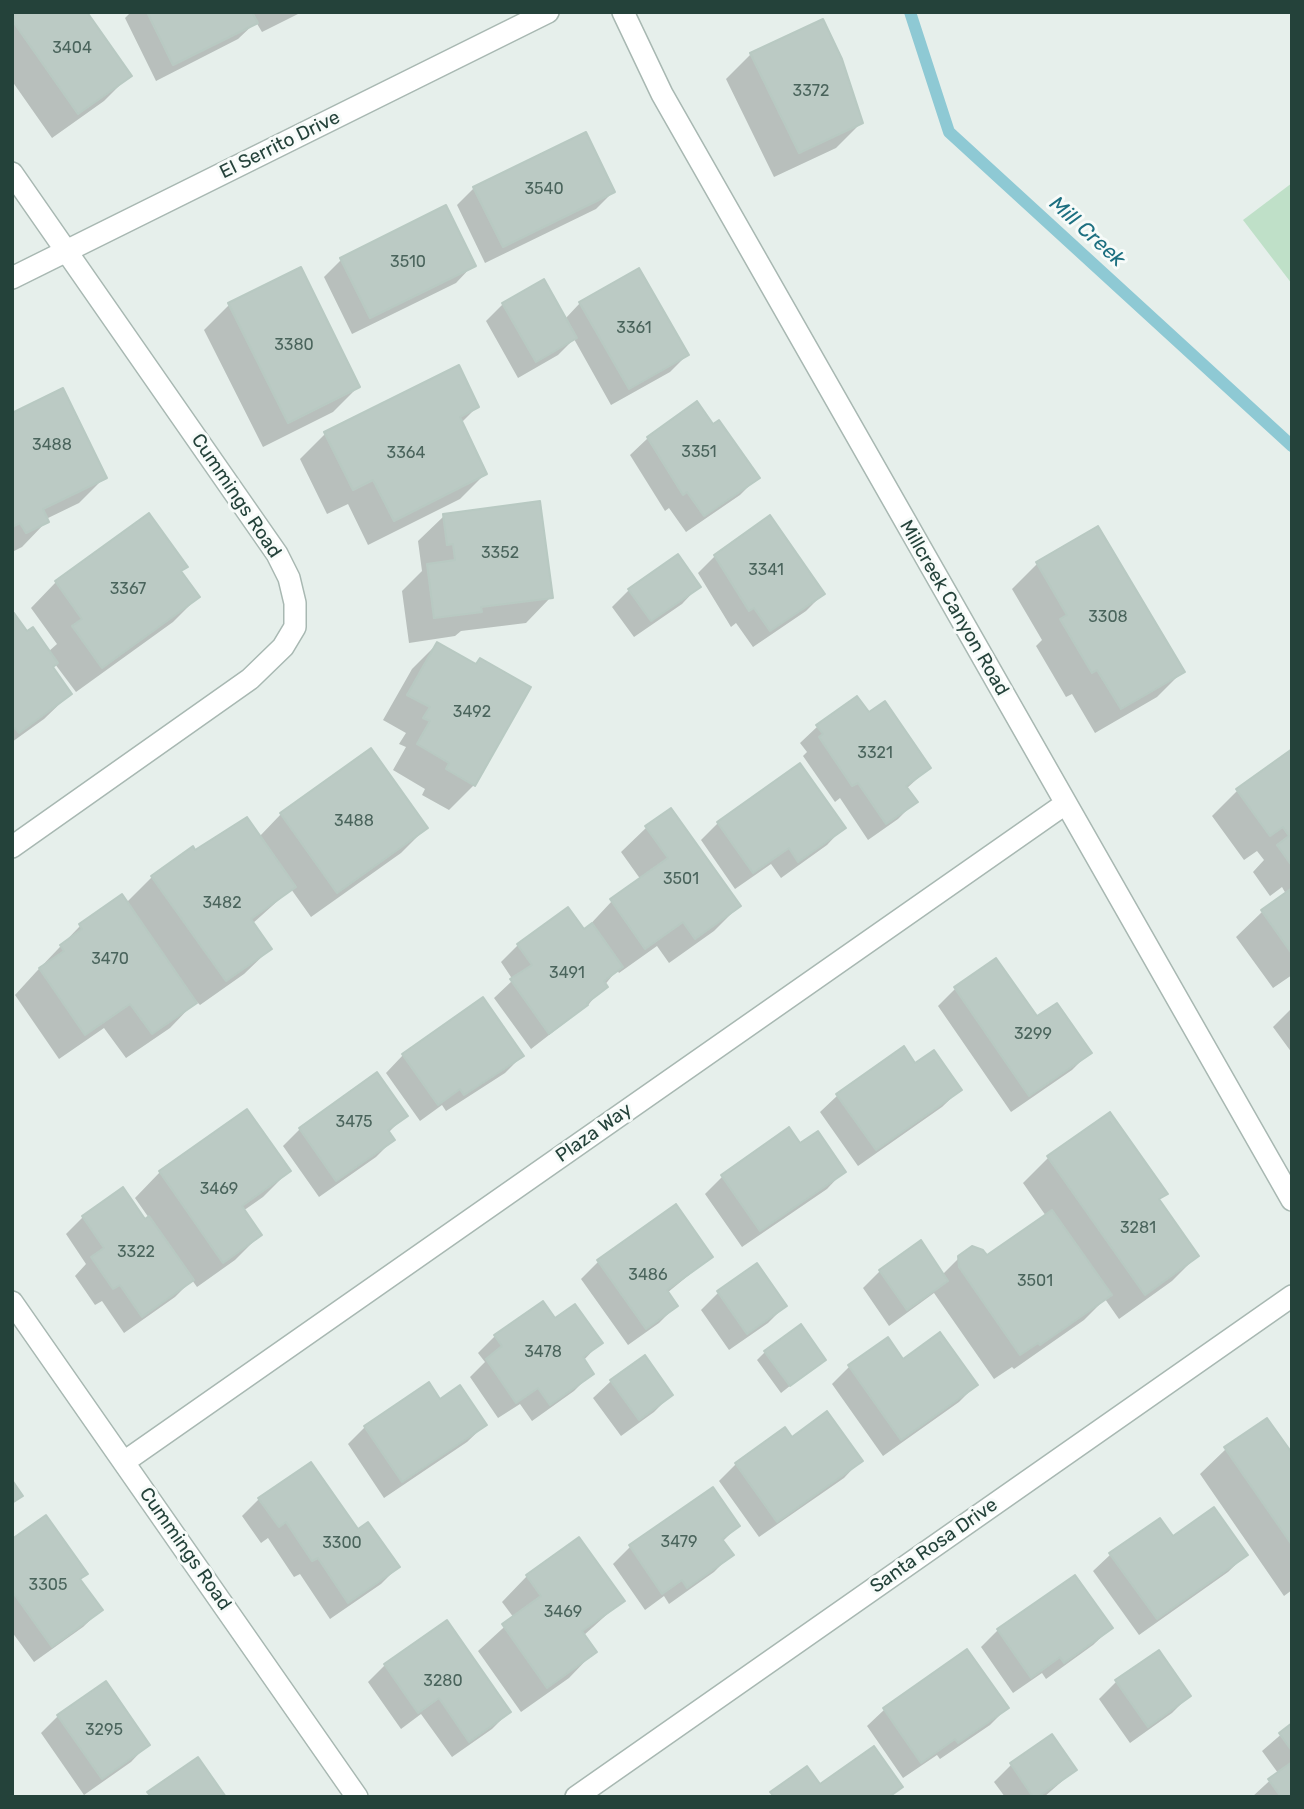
<!DOCTYPE html>
<html>
<head>
<meta charset="utf-8">
<style>
	body { margin:0 }
	#map { position:relative; width:1304px; height:1809px; overflow:hidden; background:#e6efeb; font-family:Rubik,sans-serif }
	canvas { display:block }
	.frame { position:absolute; inset:0; border:14px solid #24423a; pointer-events:none }
</style>
</head>
<body>
<div id="map">
<canvas width="1304" height="1809"></canvas>
<div class="frame"></div>
</div>
<script>
const c = document.querySelector('canvas').getContext('2d');
c.lineJoin = 'round';
function fillPath(path, color) { c.fillStyle = color; c.fill(path, 'evenodd'); }
const poly = rows => new Path2D(rows.map(r => 'M' + r).join(''));
function strokePath(path, color, width, dash) { c.strokeStyle = color; c.lineWidth = width; c.lineCap = dash ? 'butt' : 'round'; c.setLineDash(dash || []); c.stroke(path); }
function label(font, color, halo, rows, align = 'center') {
  c.font = font + ' Rubik,sans-serif'; c.lineWidth = 6; c.setLineDash([]); c.textBaseline = 'middle'; c.strokeStyle = halo; c.fillStyle = color; for (const [text, x, y, turn = 0] of rows) {
    c.save(); c.translate(x, y); c.rotate((+turn || 0) * Math.PI / 180); c.textAlign = isNaN(turn) ? turn : align; if (halo) c.strokeText(text, 0, 0); c.fillText(text, 0, 0); c.restore();
  }
}
fillPath(poly([
	[1292,183,1292,284,1243,220]
]), '#bfe0c8');
fillPath(poly([
	[12,12,129,76,104,101,52,138,12,81],
	[131,12,302,12,262,32,256,22,238,39,156,81,125,18],
	[751,54,861,123,836,148,774,177,726,79],
	[474,188,613,192,596,209,485,263,457,205],
	[445,208,473,265,456,283,352,334,324,277,341,260],
	[580,303,687,355,670,372,611,405,574,339,558,355,518,378,486,321,503,304,565,319],
	[229,305,358,387,333,412,263,447,204,330],
	[477,407,461,423,485,474,460,499,368,545,348,504,327,514,300,459,325,434],
	[12,415,105,477,79,503,46,519,47,521,22,547,12,552],
	[648,438,758,477,740,495,686,532,669,508,665,511,630,455],
	[149,515,180,572,198,597,173,622,76,692,55,664,51,668,70,694,44,719,12,742,12,616,48,652,57,644,31,608,56,582],
	[444,516,551,597,526,623,461,631,455,636,409,643,402,591,422,571,418,541],
	[715,556,823,594,806,611,753,647,736,623,731,627,698,573],
	[1037,564,1182,672,1157,697,1095,733,1072,694,1066,697,1036,646,1042,640,1012,589],
	[699,586,682,604,634,637,612,607,629,590],
	[437,644,474,785,449,810,422,795,425,789,393,770,406,747,399,744,406,733,383,720,412,669],
	[818,726,929,768,906,789,915,802,898,819,868,840,840,798,835,802,803,756,807,752,800,743],
	[1292,751,1292,975,1273,988,1236,937,1262,912,1286,894,1282,887,1270,896,1253,872,1264,860,1257,851,1244,860,1212,816,1237,791],
	[281,814,426,828,401,853,311,917,291,889,252,924,270,949,244,974,200,1005,196,1001,170,1028,126,1058,104,1028,59,1059,15,995,36,972,80,926,126,903,152,877,195,852,259,837],
	[718,823,844,827,827,845,781,878,771,864,735,889,701,840],
	[647,827,739,906,714,931,669,963,657,946,619,973,617,970,589,1004,531,1049,494,998,513,980,501,962,518,945,584,931,612,901,641,880,621,852],
	[996,960,1037,1019,1090,1052,1072,1070,1011,1112,938,1006,955,989],
	[1292,1008,1292,1053,1273,1027],
	[403,1055,522,1056,505,1073,446,1111,442,1105,420,1121,386,1073],
	[915,1065,960,1090,942,1107,858,1166,820,1112,838,1095],
	[406,1115,388,1133,393,1140,376,1157,319,1197,283,1146,300,1129],
	[789,1130,800,1145,844,1171,827,1189,742,1247,705,1194,722,1177],
	[1048,1158,1165,1193,1158,1201,1197,1256,1172,1281,1119,1319,1105,1299,1084,1320,1014,1369,1012,1367,994,1379,934,1293,889,1326,863,1288,880,1271,920,1243,942,1275,959,1258,986,1258,1046,1216,1023,1183],
	[289,1171,263,1197,243,1211,260,1235,235,1260,197,1287,192,1280,175,1297,124,1333,102,1301,95,1305,75,1276,86,1264,66,1234,83,1217,145,1222,149,1218,135,1198,160,1172],
	[675,1207,711,1257,667,1293,676,1306,659,1323,628,1345,581,1279,598,1262],
	[718,1293,785,1306,768,1323,729,1350,701,1310],
	[554,1320,600,1343,583,1361,592,1373,574,1391,532,1421,520,1404,498,1418,470,1377,485,1362,478,1353,495,1336],
	[887,1340,903,1361,976,1385,959,1402,883,1456,832,1384,849,1367],
	[765,1352,824,1359,781,1393,757,1360],
	[611,1381,671,1395,654,1412,621,1436,593,1398],
	[440,1401,485,1425,467,1442,384,1498,348,1444,365,1427],
	[791,1439,861,1460,844,1478,759,1537,719,1481,736,1464],
	[1226,1449,1292,1455,1292,1590,1284,1596,1200,1474],
	[712,1489,738,1526,722,1542,731,1555,714,1572,669,1604,664,1596,645,1610,613,1564,630,1547],
	[259,1499,357,1531,398,1567,381,1584,330,1619,300,1574,294,1577,268,1538,261,1543,242,1516],
	[578,1539,623,1600,583,1636,594,1652,569,1678,521,1712,478,1651,514,1618,502,1602,527,1576],
	[1173,1539,1246,1555,1228,1572,1139,1635,1093,1571,1111,1554],
	[12,1541,79,1580,101,1610,83,1627,34,1662,12,1632],
	[1111,1628,1093,1645,1046,1679,1042,1673,1013,1693,981,1647,998,1630],
	[1158,1652,1189,1696,1172,1713,1130,1743,1099,1699,1116,1682],
	[385,1665,509,1712,492,1729,452,1757,421,1714,401,1729,368,1682],
	[1007,1708,990,1725,940,1759,937,1755,903,1778,867,1726,885,1709],
	[58,1716,148,1744,131,1762,84,1795,41,1733],
	[1292,1725,1292,1797,1252,1797,1278,1773,1262,1751],
	[1012,1764,1075,1770,1044,1797,1005,1797,994,1782]
]), '#0003');
strokePath(poly([
	[910,12,949,132,1292,446]
]), '#8ec9d4', 12);
const building = poly([
	[12,12,87,12,132,76,78,114,12,20,12,12],
	[147,12,252,12,258,23,173,65,147,12],
	[823,19,842,59,863,123,799,153,750,53,823,19],
	[586,132,615,192,503,247,473,187,586,132],
	[446,205,476,266,370,318,340,258,446,205],
	[301,267,360,387,288,423,228,303,301,267],
	[639,268,689,355,629,389,579,302,639,268],
	[544,279,577,338,536,362,502,303,544,279],
	[459,365,479,407,460,417,487,474,394,521,373,480,353,490,324,432,459,365],
	[63,388,107,478,43,509,49,522,26,533,20,523,12,527,12,413,63,388],
	[697,401,713,424,719,420,760,478,704,516,687,492,683,495,647,437,697,401],
	[540,501,553,598,481,607,482,612,434,618,427,564,455,560,453,544,447,545,443,514,540,501],
	[149,513,188,567,181,571,200,597,102,668,72,626,82,619,55,581,149,513],
	[770,515,825,594,770,631,754,608,749,611,714,555,770,515],
	[1098,526,1185,672,1121,709,1097,670,1092,673,1060,619,1067,615,1036,562,1098,526],
	[678,554,701,587,651,621,628,589,678,554],
	[14,613,27,631,33,627,58,663,53,667,72,694,19,733,15,728,12,730,14,613],
	[437,642,476,664,480,658,531,687,475,786,446,769,449,763,417,744,430,721,423,718,430,707,407,695,437,642],
	[857,696,869,712,885,701,931,768,906,786,918,802,886,824,858,783,852,786,819,737,823,734,816,725,857,696],
	[371,748,428,828,337,893,280,813,371,748],
	[1292,749,1292,866,1277,845,1289,836,1283,827,1270,836,1236,789,1292,749],
	[800,763,846,828,798,862,789,848,753,873,717,822,800,763],
	[671,808,741,906,695,939,683,922,645,949,610,899,668,858,645,826,671,808],
	[247,817,296,887,251,919,272,949,226,981,151,876,193,846,195,850,247,817],
	[1292,888,1292,954,1261,910,1292,888],
	[122,894,197,1003,152,1034,130,1004,85,1035,39,968,64,951,60,945,82,929,79,924,122,894],
	[568,907,584,929,592,923,623,967,604,981,608,987,587,1003,588,1005,549,1034,510,979,532,965,517,944,568,907],
	[996,958,1037,1016,1057,1003,1092,1053,1029,1096,954,987,996,958],
	[483,997,524,1056,464,1095,460,1089,438,1105,402,1054,483,997],
	[904,1046,915,1063,934,1050,962,1090,876,1150,836,1094,904,1046],
	[377,1072,408,1116,388,1130,395,1140,336,1181,299,1128,377,1072],
	[247,1109,291,1171,242,1206,262,1235,223,1263,159,1171,247,1109],
	[1110,1112,1168,1194,1159,1199,1199,1256,1145,1295,1047,1156,1110,1112],
	[789,1127,800,1143,818,1131,846,1172,760,1231,721,1175,789,1127],
	[123,1187,145,1219,149,1216,194,1280,142,1317,120,1285,113,1289,91,1257,104,1248,82,1216,123,1187],
	[676,1204,713,1257,667,1290,678,1306,646,1329,597,1260,676,1204],
	[1052,1210,1112,1295,1040,1345,1038,1343,1020,1355,959,1267,958,1256,972,1246,983,1250,987,1255,1052,1210],
	[921,1240,948,1281,907,1310,879,1270,921,1240],
	[757,1263,787,1306,747,1334,717,1291,757,1263],
	[543,1301,555,1318,575,1304,603,1343,583,1357,594,1374,550,1405,538,1388,516,1403,486,1359,502,1346,494,1335,543,1301],
	[801,1324,826,1360,790,1386,764,1351,801,1324],
	[940,1332,978,1385,901,1440,848,1365,888,1337,903,1359,940,1332],
	[645,1355,673,1395,639,1420,610,1380,645,1355],
	[429,1382,440,1399,460,1385,487,1425,402,1482,364,1426,429,1382],
	[827,1411,863,1461,777,1522,735,1463,785,1427,792,1437,827,1411],
	[1267,1418,1292,1453,1292,1545,1224,1447,1267,1418],
	[311,1462,358,1529,368,1522,400,1567,348,1603,318,1558,312,1561,286,1522,279,1527,258,1498,311,1462],
	[12,1480,23,1496,12,1503,12,1480],
	[713,1487,740,1526,722,1539,734,1555,687,1588,682,1580,662,1594,629,1545,713,1487],
	[1214,1507,1248,1555,1157,1619,1109,1553,1160,1518,1173,1536,1214,1507],
	[46,1515,88,1574,80,1579,103,1610,52,1647,12,1591,12,1539,46,1515],
	[579,1537,625,1601,582,1631,597,1652,547,1688,502,1624,541,1596,526,1575,579,1537],
	[1075,1575,1113,1628,1064,1663,1060,1657,1031,1678,997,1629,1075,1575],
	[447,1620,511,1712,469,1742,439,1698,418,1713,384,1664,447,1620],
	[967,1649,1009,1708,958,1743,955,1739,921,1763,883,1708,967,1649],
	[1159,1650,1191,1696,1148,1727,1115,1680,1159,1650],
	[106,1681,150,1745,102,1779,57,1715,106,1681],
	[1292,1723,1292,1751,1279,1733,1292,1723],
	[1052,1734,1077,1770,1038,1797,1033,1797,1010,1763,1052,1734],
	[874,1746,903,1787,889,1797,774,1797,770,1792,807,1766,820,1784,874,1746],
	[198,1757,226,1797,151,1797,147,1792,198,1757],
	[1292,1762,1292,1797,1281,1797,1268,1779,1292,1762]
]);
fillPath(building, '#bbcac4');
strokePath(building, '#b8c9c2', 2);
const minor = poly([
	[623,12,662,94,1292,1200],
	[12,173,277,554,289,578,295,603,295,627,283,647,250,679,12,847],
	[12,278,548,12],
	[12,1302,357,1797],
	[124,1462,1065,804],
	[576,1797,1292,1296]
]);
strokePath(minor, '#a8b8b2', 24);
strokePath(minor, '#fff', 21);
label('16px', '#4a645c', null, [
	["3404",72,48],
	["3372",811,91],
	["3540",544,189],
	["3510",408,262],
	["3361",634,328],
	["3380",294,345],
	["3488",52,445],
	["3351",699,452],
	["3364",406,453],
	["3352",500,553],
	["3341",766,570],
	["3367",128,589],
	["3308",1108,617],
	["3492",472,712],
	["3321",875,753],
	["3488",354,821],
	["3501",681,879],
	["3482",222,903],
	["3470",110,959],
	["3491",567,973],
	["3299",1033,1034],
	["3475",354,1122],
	["3469",219,1189],
	["3281",1138,1228],
	["3322",136,1252],
	["3486",648,1275],
	["3501",1035,1281],
	["3478",543,1352],
	["3479",679,1542],
	["3300",342,1543],
	["3305",48,1585],
	["3469",563,1612],
	["3280",443,1681],
	["3295",104,1730]
]);
label('19px', '#24423a', '#f7fbf9', [
	["El Serrito Drive",280,145,-26],
	["Cummings Road",236,496,56],
	["Millcreek Canyon Road",954,608,60],
	["Plaza Way",594,1133,-35],
	["Santa Rosa Drive",934,1546,-35],
	["Cummings Road",185,1549,55]
]);
label('italic 21px', '#1c6f80', '#f7fbf9', [
	["Mill Creek",1087,232,42]
]);
</script>
</body>
</html>
